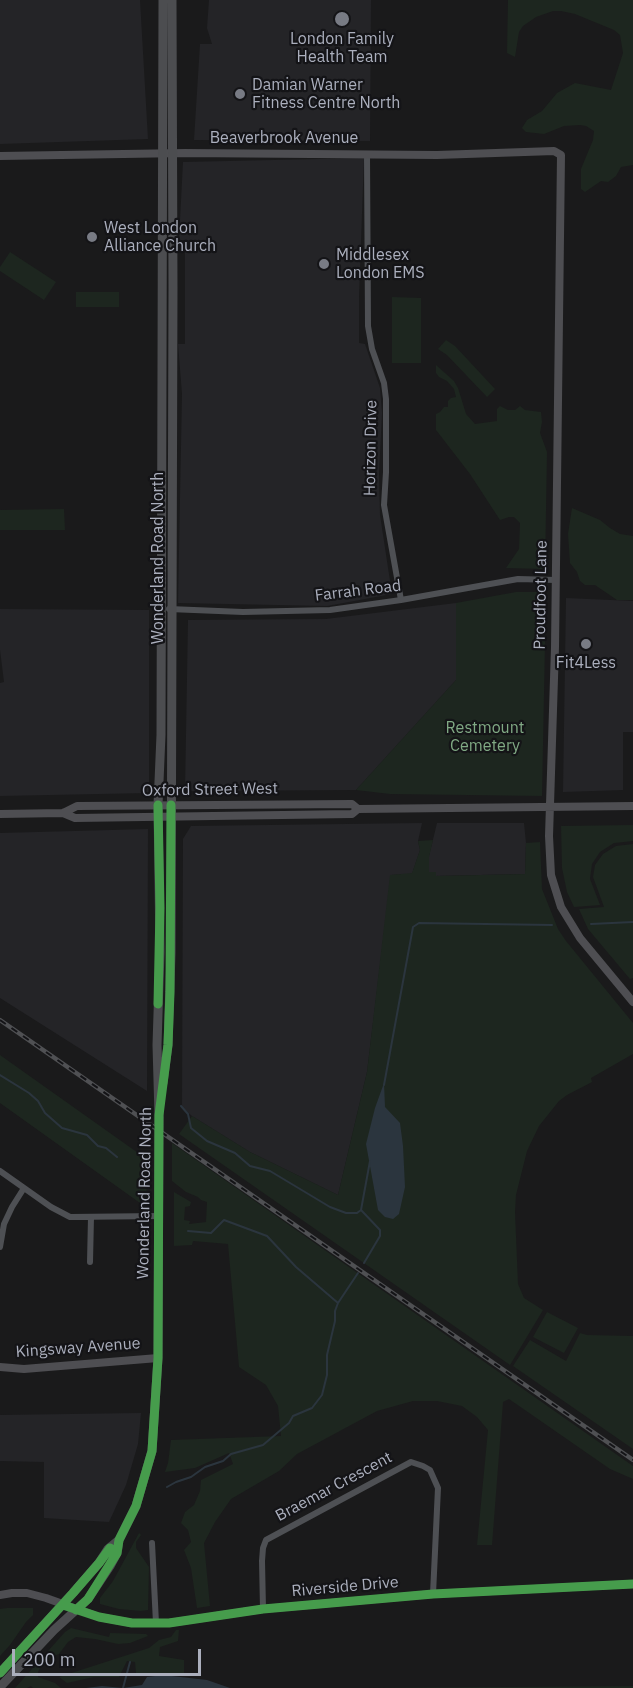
<!DOCTYPE html>
<html>
<head>
<meta charset="utf-8">
<style>
	body { margin:0 }
	#map { position:relative; width:633px; height:1688px; overflow:hidden; background:#1a1a1b; font-family:"IBM Plex Sans",sans-serif }
	canvas { display:block }
	.scale { position:absolute; left:12px; top:1649px; width:189px; height:27px; box-sizing:border-box; border:3px solid #abafbd; border-top:0; padding-left:8px; font-size:18px; line-height:21px; white-space:nowrap; color:#abafbd; -webkit-text-stroke:4px #141417; paint-order:stroke }
</style>
</head>
<body>
<div id="map">
<canvas width="633" height="1688"></canvas>
<div class="scale">200 m</div>
</div>
<script>
const c = document.querySelector('canvas').getContext('2d');
c.lineJoin = 'round';
function fillPath(path, color) { c.fillStyle = color; c.fill(path, 'evenodd'); }
const poly = rows => new Path2D(rows.map(r => 'M' + r).join(''));
function strokePath(path, color, width, dash) { c.strokeStyle = color; c.lineWidth = width; c.lineCap = dash ? 'butt' : 'round'; c.setLineDash(dash || []); c.stroke(path); }
function label(font, color, halo, rows, align = 'center') {
  c.font = font + ' "IBM Plex Sans",sans-serif'; c.lineWidth = 4.5; c.setLineDash([]); c.textBaseline = 'middle'; c.strokeStyle = halo; c.fillStyle = color; for (const [text, x, y, turn = 0] of rows) {
    c.save(); c.translate(x, y); c.rotate((+turn || 0) * Math.PI / 180); c.textAlign = isNaN(turn) ? turn : align; if (halo) c.strokeText(text, 0, 0); c.fillText(text, 0, 0); c.restore();
  }
}
fillPath(poly([
	[0,0,140,0,148,139,0,144],
	[209,0,371,0,370,141,194,140,200,44,212,44,207,28],
	[364,158,359,297,359,343,365,344,380,388,382,413,379,474,380,515,392,594,327,606,178,603,182,394,178,344,185,344,185,240,179,240,183,162],
	[566,598,633,601,633,732,623,732,623,790,563,792],
	[456,603,456,680,356,790,185,791,188,620,326,619],
	[0,609,149,610,149,793,0,796,0,683,4,682,0,650],
	[422,823,418,841,420,850,412,874,391,875,367,1072,338,1195,250,1152,192,1116,182,1107,183,839,191,826],
	[437,823,524,823,526,843,525,874,436,876,429,872,429,856],
	[148,829,147,1091,0,998,0,833],
	[141,1413,138,1444,126,1485,109,1522,44,1518,44,1462,0,1461,0,1415]
]), '#242427');
fillPath(poly([
	[508,0,633,0,633,165,621,167,616,176,608,182,601,181,585,192,581,189,581,169,593,140,594,131,586,126,580,125,564,126,544,134,526,132,522,128,527,120,542,111,557,93,575,83,611,90,623,53,620,35,614,30,575,14,561,11,553,11,536,17,523,26,519,32,515,57,507,53],
	[10,252,56,282,44,300,0,271,0,267],
	[76,292,119,292,119,307,76,307],
	[392,297,421,298,421,363,392,363],
	[446,340,455,346,495,389,487,397,447,355,438,349],
	[436,365,454,381,458,388,466,414,475,424,497,421,497,409,500,406,508,410,515,410,520,406,525,410,541,412,542,422,540,433,547,452,545,569,506,568,519,549,520,523,514,517,509,517,500,520,470,474,436,430,436,414,440,412,444,407,448,407,448,401,451,398,456,397,454,389,447,381,439,377,436,373],
	[572,508,600,520,610,528,620,534,633,536,633,600,617,600,595,585,585,585,580,581,577,572,570,563,568,534],
	[64,509,65,530,0,530,0,510],
	[516,592,546,592,542,796,390,794,356,790,456,680,456,603],
	[633,825,633,841,614,843,600,852,592,864,590,879,600,905,574,907,567,892,562,868,561,826],
	[433,840,429,857,429,872,436,872,436,876,525,874,526,843,540,842,542,889,558,929,566,941,633,1023,633,1054,591,1078,592,1082,567,1095,559,1101,539,1126,527,1151,516,1195,515,1212,518,1284,524,1298,543,1310,510,1365,179,1134,192,1116,250,1152,338,1195,367,1072,390,875,412,873,420,850,418,841],
	[633,844,633,978,630,979,588,929,579,909,604,907,593,877,595,865,603,854,616,846],
	[0,1055,148,1160,146,1200,140,1203,0,1103],
	[172,1143,633,1466,633,1479,610,1469,509,1399,503,1402,492,1545,477,1545,488,1430,477,1417,462,1406,437,1401,413,1401,377,1411,297,1454,279,1471,231,1499,215,1522,204,1543,210,1606,197,1608,191,1568,184,1550,191,1542,188,1530,181,1523,185,1512,194,1505,200,1491,201,1480,233,1464,229,1453,195,1468,165,1472,168,1463,171,1440,281,1436,278,1406,266,1385,239,1367,228,1244,193,1241,192,1245,174,1246,174,1192,191,1202,190,1206,185,1207,184,1220,190,1221,189,1224,206,1222,207,1202,201,1200,198,1197,186,1192,172,1181],
	[547,1312,578,1328,564,1353,533,1337],
	[580,1333,587,1335,633,1336,633,1449,513,1366,530,1340,566,1361],
	[139,1533,141,1535,136,1542,136,1548,149,1567,148,1610,141,1611,119,1609,100,1604,100,1598,113,1581],
	[7,1608,33,1608,33,1615,26,1622,10,1645,0,1656,0,1609],
	[71,1628,109,1637,110,1633,146,1634,148,1636,130,1643,118,1644,95,1639,76,1637,68,1642,59,1654,51,1657,42,1665,38,1672,38,1677,55,1683,61,1688,33,1688,31,1686,27,1688,15,1688,65,1632],
	[176,1630,179,1630,178,1641,160,1647,159,1656,184,1660,184,1673,136,1673,135,1662,127,1661,119,1677,94,1677,67,1683,59,1677,149,1648,159,1640,171,1637],
	[633,1686,633,1688,368,1688]
]), '#1d261f');
fillPath(poly([
	[384,1083,385,1107,400,1123,403,1146,405,1187,399,1214,393,1219,385,1217,378,1210,366,1144,375,1108],
	[163,1675,207,1680,230,1688,86,1688,102,1686,123,1688,142,1685,147,1677]
]), '#2b353e');
strokePath(poly([
	[591,924,633,922],
	[0,1075,29,1093,38,1101,45,1113,62,1128,87,1135,98,1146,106,1148,117,1157],
	[384,1085,413,927,419,923,552,925],
	[181,1106,188,1114,191,1128,207,1141,235,1153,250,1166,270,1171,330,1207,346,1213,357,1213,361,1210],
	[188,1231,211,1233,224,1220,267,1236,296,1267,338,1303],
	[364,1263,380,1236,380,1230,361,1210,370,1161],
	[167,1487,176,1482,191,1477,205,1467,223,1461,231,1454,263,1445,289,1423,293,1416,312,1408,322,1395,327,1375,327,1355,335,1321,335,1311,338,1303,358,1273],
	[123,1688,130,1662]
]), '#2b353e', 2);
strokePath(poly([
	[367,154,368,326,372,349,384,383,386,399,386,472,384,505,401,600],
	[169,609,243,612,330,610,401,600,518,579,556,580],
	[0,1171,51,1207,70,1217,159,1216],
	[0,1247,4,1224,12,1207,24,1188],
	[90,1262,91,1217],
	[152,1543,156,1623],
	[263,1609,262,1561,263,1548,266,1540,411,1462,423,1466,430,1470,438,1488,433,1594]
]), '#4e5054', 6);
strokePath(poly([
	[0,156,185,153,437,155,554,151,561,155,555,647,549,836,551,875,561,907,580,938,633,1002],
	[63,813,75,818,352,814,358,809,633,806],
	[0,814,63,813,77,806,352,804,358,809],
	[0,1367,24,1369,158,1358],
	[0,1595,12,1593,27,1593,46,1598,99,1617,132,1623,169,1623,263,1609,433,1594,633,1584]
]), '#4e4e52', 8);
strokePath(poly([
	[163,1083,168,1045,171,953,173,287,172,0],
	[0,1673,73,1593,99,1563,108,1549,119,1540],
	[0,1687,54,1630,88,1599,110,1566,117,1553,119,1540,136,1506,152,1451,158,1358,159,1115,157,1045,160,952,158,805,161,735,163,0]
]), '#4c4d50', 9);
const rail = poly([
	[0,1020,633,1460]
]);
strokePath(rail, '#4f5053', 4.5);
strokePath(rail, '#141417', 2, [7]);
strokePath(poly([
	[158,1004,160,908,158,805],
	[63,1605,99,1617,132,1623,169,1623,263,1609,433,1594,633,1584],
	[76,1610,88,1599,117,1553,119,1540,136,1506,152,1451,158,1358,159,1115,168,1045,170,992,171,805],
	[0,1673,73,1593,99,1563,110,1548]
]), '#469c4c', 9);
for (const [x, y, r, color] of [
	[342,19,8,"#787b84"],
	[240,94,6,"#787b84"],
	[92,237,6,"#787b84"],
	[324,264,6,"#787b84"],
	[586,644,6,"#787b84"]
]) { const dot = new Path2D(); dot.arc(x, y, r, 0, 2 * Math.PI); c.fillStyle = color; c.fill(dot); strokePath(dot, '#141417', 2); }
label('16px', '#abafbd', '#141417', [
	["London Family",342,39,"center"],
	["Health Team",342,57,"center"],
	["Damian Warner",252,85],
	["Fitness Centre North",252,103],
	["West London",104,228],
	["Alliance Church",104,246],
	["Middlesex",336,255],
	["London EMS",336,273],
	["Fit4Less",586,663,"center"]
], 'left');
label('16px', '#abafbd', '#141417', [
	["Beaverbrook Avenue",284,138],
	["Horizon Drive",371,448,-89],
	["Wonderland Road North",158,558,-90],
	["Farrah Road",358,591,-7],
	["Proudfoot Lane",541,595,-89],
	["Oxford Street West",210,790,-1],
	["Wonderland Road North",145,1193,-89],
	["Kingsway Avenue",78,1348,-4],
	["Braemar Crescent",334,1487,-28],
	["Riverside Drive",345,1587,-5]
]);
label('16px', '#80a984', '#141417', [
	["Restmount",485,728],
	["Cemetery",485,746]
]);
</script>
</body>
</html>
